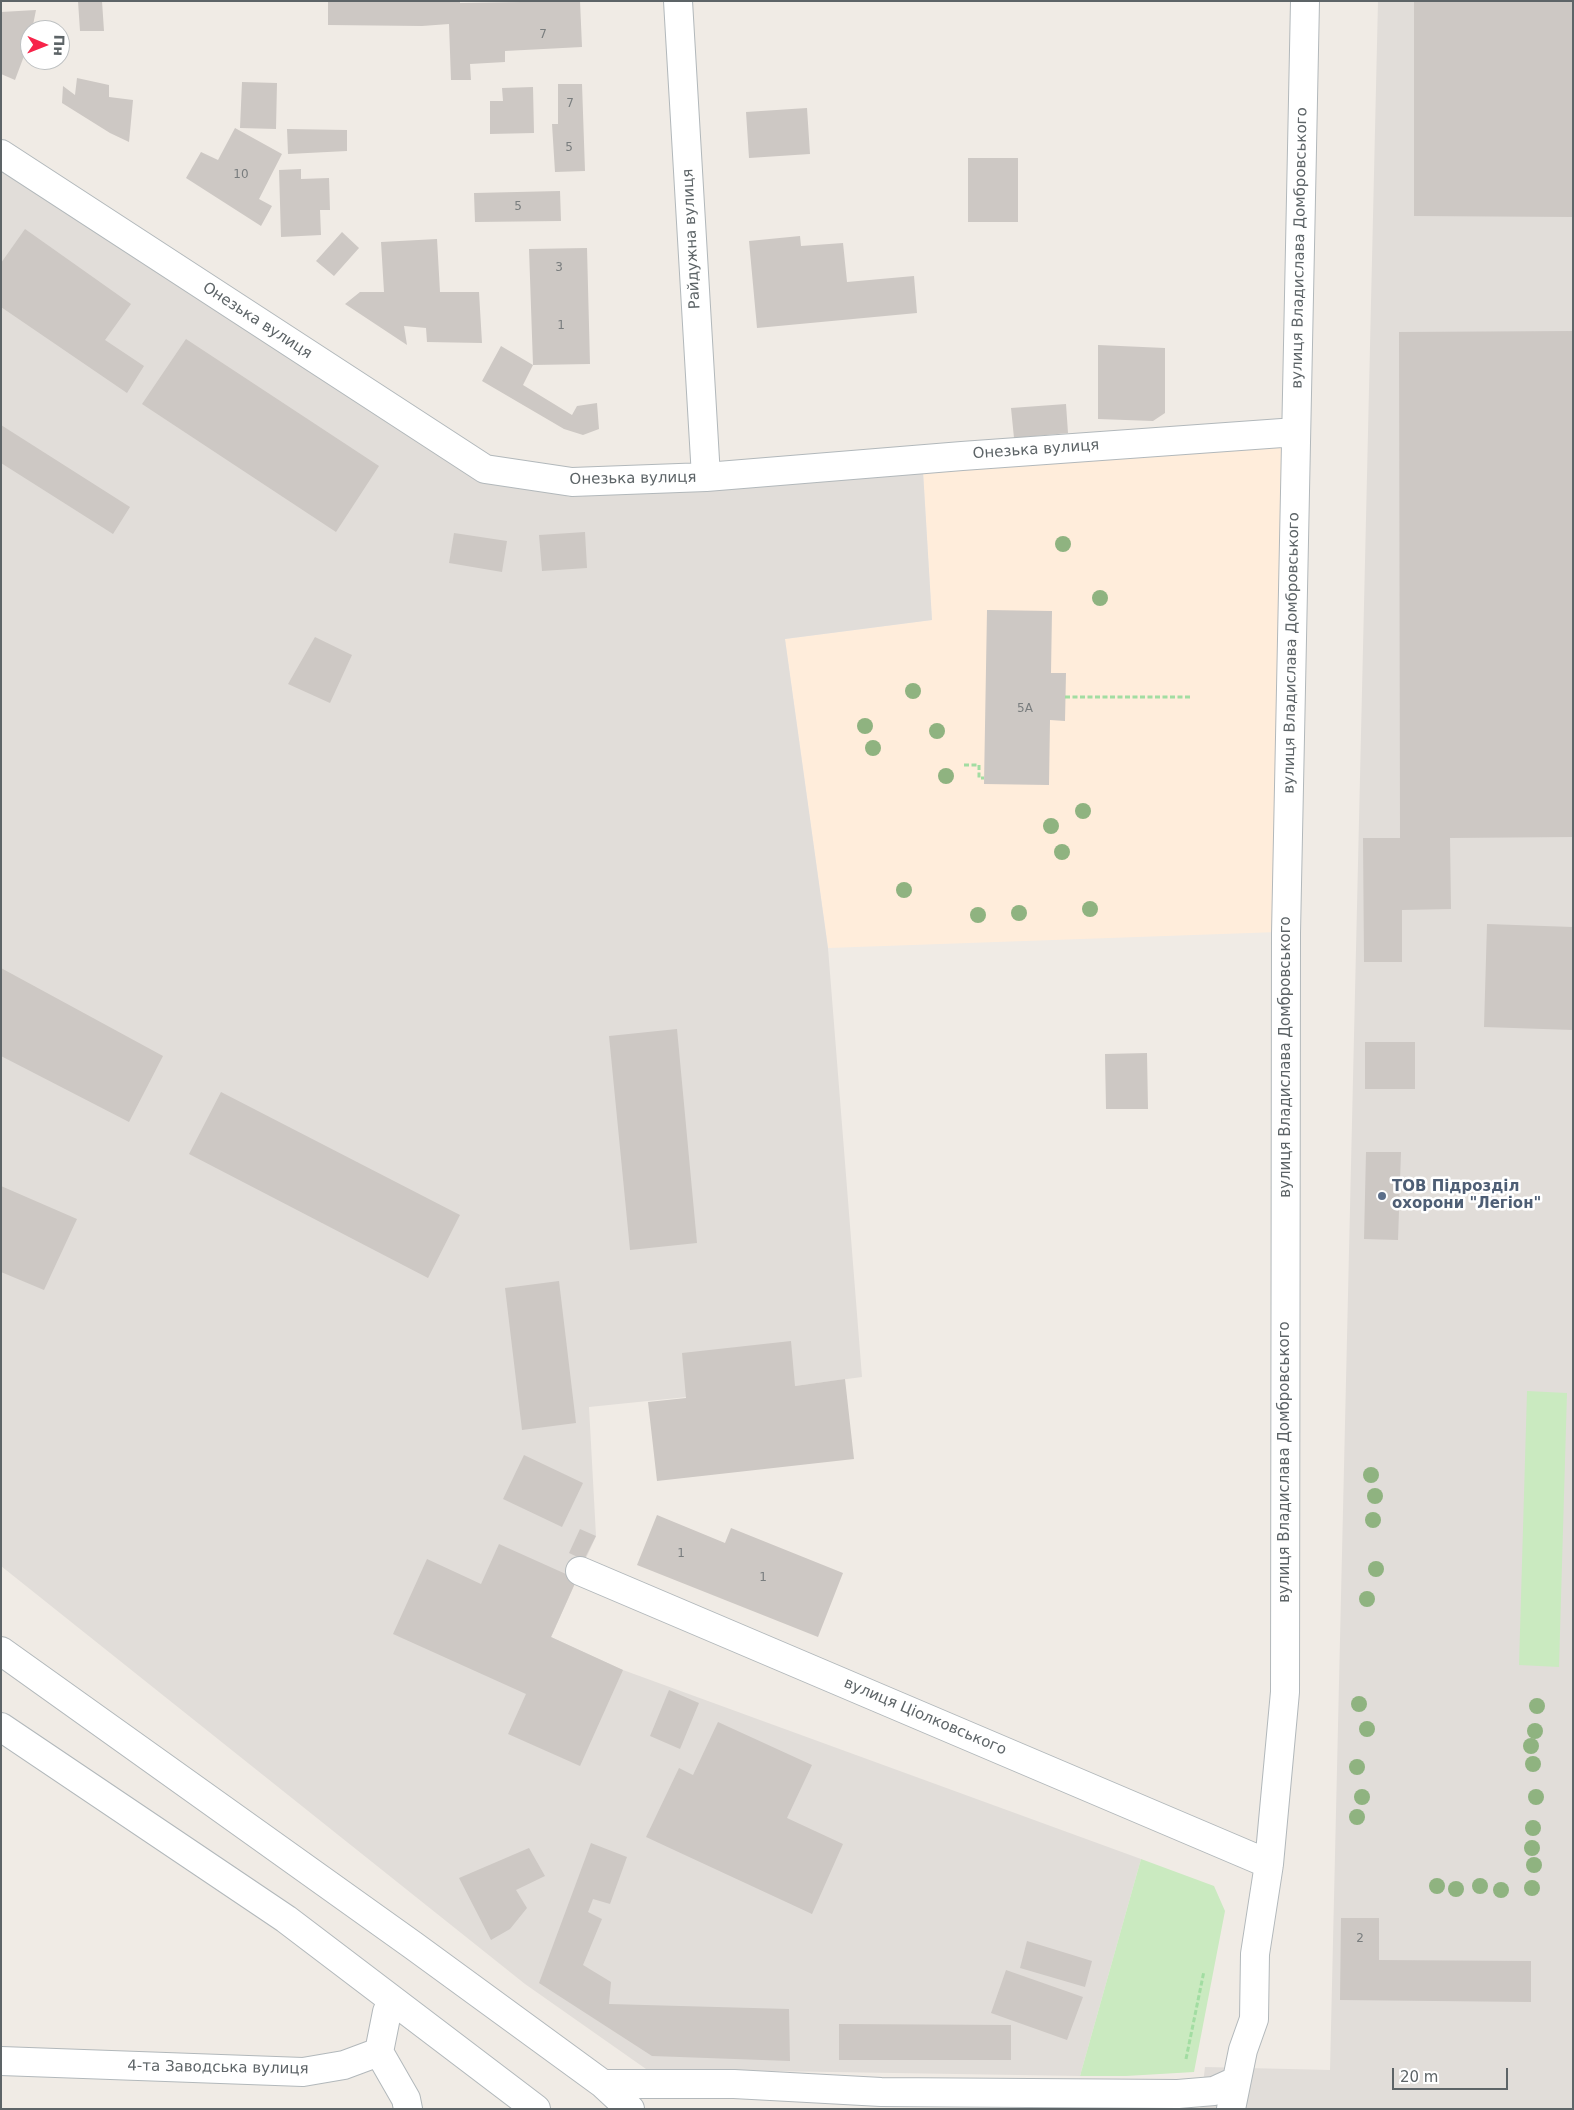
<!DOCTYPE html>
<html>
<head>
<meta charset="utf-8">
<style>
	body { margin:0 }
	#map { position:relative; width:1574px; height:2110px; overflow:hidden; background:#f0ebe5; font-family:"DejaVu Sans",sans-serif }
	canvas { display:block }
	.frame { position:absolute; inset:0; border:2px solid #5d6467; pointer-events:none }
	.north { position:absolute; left:20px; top:20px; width:50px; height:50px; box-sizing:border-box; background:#fff; border:1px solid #bec1c2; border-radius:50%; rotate:91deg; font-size:14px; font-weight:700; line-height:20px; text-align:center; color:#5d6467 }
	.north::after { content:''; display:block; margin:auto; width:18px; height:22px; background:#f7244a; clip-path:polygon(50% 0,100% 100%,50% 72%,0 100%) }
	.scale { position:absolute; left:1392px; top:2068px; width:116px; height:22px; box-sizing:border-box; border:2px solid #5d6467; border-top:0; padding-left:6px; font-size:15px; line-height:18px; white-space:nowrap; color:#5d6467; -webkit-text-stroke:4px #fff; paint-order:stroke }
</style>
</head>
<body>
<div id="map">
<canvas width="1574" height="2110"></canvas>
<div class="frame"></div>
<div class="north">Пн</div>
<div class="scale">20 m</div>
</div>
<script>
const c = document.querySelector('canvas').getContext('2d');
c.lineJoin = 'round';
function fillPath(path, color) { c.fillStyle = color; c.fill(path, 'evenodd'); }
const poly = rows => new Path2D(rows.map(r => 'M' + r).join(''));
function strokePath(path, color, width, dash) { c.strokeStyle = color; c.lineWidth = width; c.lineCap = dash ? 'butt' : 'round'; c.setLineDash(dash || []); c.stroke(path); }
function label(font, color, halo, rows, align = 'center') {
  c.font = font + ' "DejaVu Sans",sans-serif'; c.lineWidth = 5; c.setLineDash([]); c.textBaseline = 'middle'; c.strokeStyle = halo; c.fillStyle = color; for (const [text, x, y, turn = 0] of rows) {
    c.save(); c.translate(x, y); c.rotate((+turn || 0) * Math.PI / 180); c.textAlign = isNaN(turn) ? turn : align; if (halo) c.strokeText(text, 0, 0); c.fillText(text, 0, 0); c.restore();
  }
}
fillPath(poly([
	[1294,436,1278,932,828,948,785,639,932,620,923,471]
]), '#ffeddb');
fillPath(poly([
	[1378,1,1573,1,1573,2109,1200,2109,1205,2067,1330,2070],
	[1,167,483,479,571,497,923,471,932,620,785,639,828,948,862,1377,795,1386,589,1407,596,1536,551,1637,623,1670,1141,1859,1080,2076,646,2069,525,1984,1,1566]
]), '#e1ddd9');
fillPath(poly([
	[1527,1391,1567,1393,1559,1667,1519,1665],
	[1141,1859,1214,1886,1225,1911,1194,2072,1126,2076,1080,2076]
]), '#caeac0');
fillPath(poly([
	[78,1,102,1,104,31,80,31],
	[328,1,460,1,460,3,580,1,582,47,505,51,505,62,470,64,471,80,451,80,449,24,422,26,328,25],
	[1414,1,1573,1,1573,217,1414,216],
	[36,10,32,30,30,30,30,40,15,80,1,74,1,12],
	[77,78,109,85,109,97,133,100,129,142,110,133,62,103,63,86,75,95],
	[242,82,277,83,276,129,240,128],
	[558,84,582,84,585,171,555,172,552,124,558,124],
	[533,87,534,133,490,134,490,101,503,101,502,88],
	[807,108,810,154,749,158,746,112],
	[235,128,282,154,259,199,272,206,261,226,186,178,201,152,218,160],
	[287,129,347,130,347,151,288,154],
	[968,158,1018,158,1018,222,968,222],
	[301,169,301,179,329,178,330,210,320,210,321,235,281,237,279,170],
	[560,191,561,221,475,222,474,193],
	[25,229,131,304,105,340,144,366,127,393,1,307,1,263],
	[342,232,359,248,334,276,316,261],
	[800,236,801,246,843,243,847,282,914,276,917,313,757,328,749,241],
	[437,239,440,292,479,292,482,343,427,342,426,328,404,326,407,345,345,304,360,292,384,292,381,242],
	[587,248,590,364,533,365,529,249],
	[1573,331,1573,837,1450,838,1451,909,1402,910,1402,962,1364,962,1363,838,1400,838,1399,332],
	[186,339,379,466,336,532,142,404],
	[1098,345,1165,348,1165,413,1153,421,1098,419],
	[501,346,533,365,523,385,572,415,577,406,597,403,599,429,583,435,564,429,482,381],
	[1066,404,1068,433,1014,438,1011,408],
	[1,425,130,507,113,534,1,463],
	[585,532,587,568,542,571,539,535],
	[454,533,507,541,502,572,449,563],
	[987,610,1052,611,1051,673,1066,673,1065,721,1050,720,1049,785,984,784],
	[315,637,352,655,330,703,288,684],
	[1487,924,1573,927,1573,1030,1484,1027],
	[1,968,163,1056,129,1122,1,1056],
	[677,1029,697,1243,630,1250,609,1036],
	[1365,1042,1415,1042,1415,1089,1365,1089],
	[1147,1053,1148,1109,1106,1109,1105,1054],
	[221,1092,460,1215,428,1278,189,1154],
	[1366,1152,1401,1152,1398,1240,1364,1239],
	[1,1186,77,1219,44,1290,1,1272],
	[559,1281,576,1423,522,1430,505,1288],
	[791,1341,795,1386,845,1379,854,1459,657,1481,648,1402,686,1398,682,1353],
	[524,1455,583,1483,562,1527,503,1499],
	[657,1515,725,1543,731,1528,843,1573,818,1637,637,1565],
	[580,1529,596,1536,584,1560,569,1553],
	[499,1544,577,1579,551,1637,623,1670,580,1766,508,1734,526,1694,393,1634,427,1559,481,1584],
	[669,1690,699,1703,680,1749,650,1736],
	[718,1722,812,1765,787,1818,843,1844,812,1914,646,1837,679,1768,693,1775],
	[591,1843,627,1857,610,1904,593,1899,588,1912,602,1919,583,1965,611,1982,609,2004,789,2009,790,2061,652,2056,539,1983],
	[529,1848,545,1876,516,1890,527,1908,510,1929,491,1940,459,1878],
	[1341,1918,1379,1918,1379,1960,1531,1961,1531,2002,1340,2000],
	[1027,1941,1092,1961,1085,1987,1020,1968],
	[1006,1970,1083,1997,1067,2040,991,2013],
	[839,2024,1011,2025,1011,2060,839,2060]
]), '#cdc8c4');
const minor = poly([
	[678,1,706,477],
	[1,154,485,469,572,482,706,477,962,456,1296,432],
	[580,1571,1269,1864],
	[1,1651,414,1946,603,2084,630,2109],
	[1,1727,286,1919,536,2109],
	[379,2052,406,2099,408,2109],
	[379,2052,387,2012,392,2000],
	[1,2061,303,2072,344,2065,379,2052],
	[603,2084,734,2084,881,2092,1178,2094,1214,2091,1236,2081],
	[1231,2109,1243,2050,1254,2019,1255,1954,1269,1864,1285,1692,1286,933,1305,1]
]);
strokePath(minor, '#b2b8bb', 30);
strokePath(poly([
	[1065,697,1190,697],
	[964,765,979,765,979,778,984,778],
	[1186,2059,1204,1971]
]), '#a2dda2', 3, [5, 2.5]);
strokePath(minor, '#fff', 28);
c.fillStyle = '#8fb380';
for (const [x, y] of [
	[1063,544],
	[1100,598],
	[913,691],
	[865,726],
	[937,731],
	[873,748],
	[946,776],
	[1083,811],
	[1051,826],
	[1062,852],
	[904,890],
	[1090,909],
	[1019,913],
	[978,915],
	[1371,1475],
	[1375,1496],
	[1373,1520],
	[1376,1569],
	[1367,1599],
	[1359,1704],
	[1537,1706],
	[1367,1729],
	[1535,1731],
	[1531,1746],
	[1533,1764],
	[1357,1767],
	[1362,1797],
	[1536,1797],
	[1357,1817],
	[1533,1828],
	[1532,1848],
	[1534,1865],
	[1437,1886],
	[1480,1886],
	[1532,1888],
	[1456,1889],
	[1501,1890]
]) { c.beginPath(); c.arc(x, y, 8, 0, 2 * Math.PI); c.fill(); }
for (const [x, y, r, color] of [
	[1382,1196,5,"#5c6f8a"]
]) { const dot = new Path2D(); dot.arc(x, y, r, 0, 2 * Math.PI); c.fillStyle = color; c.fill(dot); strokePath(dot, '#fff', 2); }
label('12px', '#797d7e', null, [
	["7",543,35],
	["7",570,104],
	["5",569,148],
	["10",241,175],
	["5",518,207],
	["3",559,268],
	["1",561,326],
	["5А",1025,709],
	["1",681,1554],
	["1",763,1578],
	["2",1360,1939]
]);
label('15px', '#5d6467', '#fff', [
	["Райдужна вулиця",692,239,-93],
	["вулиця Владислава Домбровського",1300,248,-89],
	["Онезька вулиця",257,321,33],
	["Онезька вулиця",1036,450,-4],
	["Онезька вулиця",633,479,-1],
	["вулиця Владислава Домбровського",1292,653,-89],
	["вулиця Владислава Домбровського",1286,1057,-90],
	["вулиця Владислава Домбровського",1285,1462,-90],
	["вулиця Ціолковського",925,1717,23],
	["4-та Заводська вулиця",218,2068,1]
]);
label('bold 15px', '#4e5e75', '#fff', [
	["ТОВ Підрозділ",1392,1187],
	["охорони \"Легіон\"",1392,1204]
], 'left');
</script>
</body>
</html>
